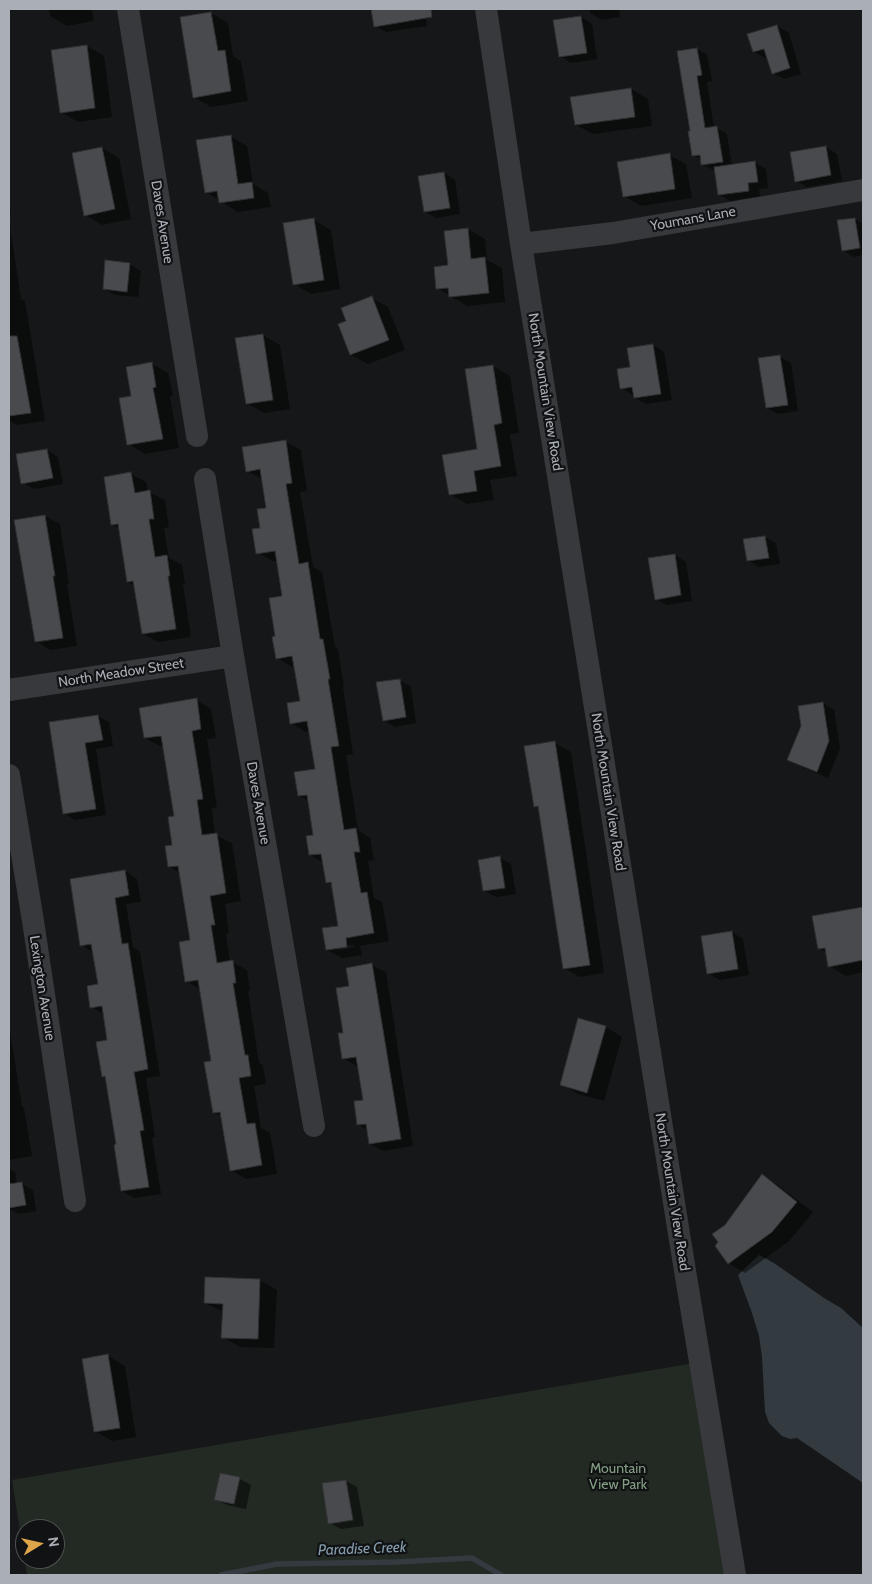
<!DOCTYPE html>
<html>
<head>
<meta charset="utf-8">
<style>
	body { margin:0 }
	#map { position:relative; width:872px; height:1584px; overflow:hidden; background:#161718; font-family:Cabin,sans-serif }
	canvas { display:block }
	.frame { position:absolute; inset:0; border:10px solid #aaaeb6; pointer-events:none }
	.north { position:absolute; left:15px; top:1519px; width:50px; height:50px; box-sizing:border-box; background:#111213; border:1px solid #4e5054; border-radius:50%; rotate:81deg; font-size:14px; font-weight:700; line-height:20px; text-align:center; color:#aaaeb6 }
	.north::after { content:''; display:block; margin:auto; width:18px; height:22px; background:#dda54a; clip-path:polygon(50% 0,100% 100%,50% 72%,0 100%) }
</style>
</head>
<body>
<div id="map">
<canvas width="872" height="1584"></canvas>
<div class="frame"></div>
<div class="north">N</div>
</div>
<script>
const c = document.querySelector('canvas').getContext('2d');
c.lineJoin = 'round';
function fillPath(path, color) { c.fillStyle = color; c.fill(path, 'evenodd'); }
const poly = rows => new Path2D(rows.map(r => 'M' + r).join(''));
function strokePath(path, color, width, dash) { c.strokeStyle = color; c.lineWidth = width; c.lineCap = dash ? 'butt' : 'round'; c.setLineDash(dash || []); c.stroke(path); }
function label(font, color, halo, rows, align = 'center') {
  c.font = font + ' Cabin,sans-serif'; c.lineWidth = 4.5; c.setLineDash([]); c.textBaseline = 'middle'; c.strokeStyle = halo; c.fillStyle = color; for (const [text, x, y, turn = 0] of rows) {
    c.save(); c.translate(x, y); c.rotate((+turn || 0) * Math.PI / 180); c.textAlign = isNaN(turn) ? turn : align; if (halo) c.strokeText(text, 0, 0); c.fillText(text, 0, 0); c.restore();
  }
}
fillPath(poly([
	[700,1362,735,1575,27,1575,12,1480],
	[25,1529,55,1529,55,1559,25,1559]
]), '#232a24');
fillPath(poly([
	[759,1255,774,1263,824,1298,841,1308,863,1328,863,1483,797,1438,790,1439,782,1436,769,1423,765,1412,762,1357,759,1336,752,1313,738,1275]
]), '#333b41');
fillPath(poly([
	[49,9,92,9,94,21,67,26,50,16],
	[372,9,425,9,427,26,386,32,375,26],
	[590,9,619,9,620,17,602,20,590,13],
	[211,13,228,23,233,56,241,61,248,101,211,107,194,97],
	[581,17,592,24,597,59,571,63,560,56],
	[777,26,789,33,801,74,784,79,773,73,768,57,765,58,754,52],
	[87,46,104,56,112,117,78,122,61,112],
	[697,49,707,55,712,81,707,82,714,128,717,128,727,134,732,166,754,162,766,169,768,188,759,189,760,196,730,201,719,194,716,170,713,170,702,164,702,160,693,155,691,132],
	[631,89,648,99,652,126,593,134,576,125],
	[230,136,247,146,253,184,268,193,271,207,238,212,206,192],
	[826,147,837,154,842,181,807,187,796,181],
	[102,148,119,158,131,219,102,225,85,215],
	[669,155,686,164,692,198,641,206,624,196],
	[444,173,455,180,460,214,436,218,425,212],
	[9,201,11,215,9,216],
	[855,219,863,224,863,255,854,257,843,250],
	[9,220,21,299,25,301,45,421,17,425,9,420],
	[314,220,331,230,340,289,311,294,294,284],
	[468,229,485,239,487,260,502,268,505,302,467,306,438,288],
	[129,264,141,271,138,297,115,295,104,289],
	[372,298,388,307,405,350,368,364,351,355,347,322],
	[263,335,280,345,290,409,264,413,247,403],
	[653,345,664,352,672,400,646,404,635,398,635,394,633,395,621,388,631,368],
	[779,356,791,363,798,411,778,414,767,408],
	[151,363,168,373,173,396,170,397,179,448,145,454,128,444,133,397],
	[493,366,510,376,519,433,510,434,517,476,490,480,494,500,467,504,450,494,479,450],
	[286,442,301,450,307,491,300,492,313,567,322,572,335,647,338,649,344,687,343,687,353,754,346,755,358,830,370,838,374,860,368,861,374,898,382,902,389,941,360,946,362,955,342,958,327,950,339,927,332,885,327,882,324,863,310,855,315,836,309,801,299,796,316,770,310,731,306,732,291,723,301,702,295,667,292,667,277,658,284,597,278,561,273,561,258,553,267,509,262,479,247,471],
	[353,945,354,947,339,950,339,947],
	[47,450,58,457,63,484,34,489,23,483],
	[131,474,146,482,148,492,165,500,169,527,164,528,169,558,182,565,185,584,183,584,191,637,158,642,143,634,135,586,128,582,120,529,112,524],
	[45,516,60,524,69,584,67,584,77,646,50,650,36,641,16,521],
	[765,537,776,543,780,564,759,567,748,560,745,540],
	[675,555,686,562,692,601,667,605,656,599],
	[399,680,411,687,416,723,395,727,384,720],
	[196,700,211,709,216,738,207,739,217,807,212,808,215,835,232,843,241,901,225,904,229,933,226,934,230,962,232,962,247,970,250,991,248,991,259,1063,263,1065,266,1084,254,1086,261,1128,270,1133,277,1174,246,1179,231,1170,221,1116,214,1112,212,1062,200,989,186,981,192,941,181,873,169,867,174,846,175,817,164,746,160,746,145,738],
	[823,703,834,710,840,748,828,778,800,766,789,760],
	[98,716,109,722,113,746,96,749,106,815,75,820,64,813,51,724],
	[555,743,571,752,604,973,580,977,564,968,539,808,535,806],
	[500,858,511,864,516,894,496,897,484,890],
	[125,871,137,879,141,902,126,904,133,947,140,952,160,1076,146,1078,155,1137,152,1138,161,1194,134,1198,122,1191,117,1145,107,1078,103,1076,109,1041,105,1015,91,1007,99,985,94,953,81,945],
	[863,908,863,972,846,976,829,966,827,953,819,948,813,917],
	[732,932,743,939,749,975,720,980,709,974],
	[372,965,386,972,413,1146,383,1151,370,1144,368,1130,358,1125,365,1101,359,1065,357,1066,343,1058,344,1034,350,988],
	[9,1025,22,1106,24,1108,32,1156,9,1160],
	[606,1027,622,1037,604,1101,578,1094,561,1084],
	[9,1169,15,1172,17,1184,22,1184,33,1190,36,1211,19,1214,12,1210,9,1211],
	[762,1176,779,1186,813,1212,789,1241,745,1273,728,1263],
	[260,1280,277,1290,274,1348,240,1347,223,1337,224,1312,205,1303],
	[108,1356,125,1366,136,1437,112,1441,95,1431],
	[240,1479,251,1485,246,1509,227,1505,215,1499],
	[346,1481,357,1487,364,1526,341,1529,329,1523,323,1484]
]), '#0007');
strokePath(poly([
	[221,1575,277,1564,397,1562,472,1558,501,1575]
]), '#333b41', 5.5);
const building = poly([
	[371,9,431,9,432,17,374,27,371,9],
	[211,12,218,51,225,50,231,91,193,98,180,17,211,12],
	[581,16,587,53,559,57,553,20,581,16],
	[777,25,790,68,772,74,764,49,753,52,747,34,777,25],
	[87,45,95,108,60,113,51,50,87,45],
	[697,48,702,75,697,76,705,128,717,126,723,162,701,165,700,155,692,156,688,131,690,131,677,51,697,48],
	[631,88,635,117,575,125,570,97,631,88],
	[231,135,238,184,252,182,254,198,219,203,217,191,205,193,196,140,231,135],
	[826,146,831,175,795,182,790,152,826,146],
	[102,147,115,209,84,216,72,153,102,147],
	[670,153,675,189,623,197,617,162,670,153],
	[755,161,758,182,748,183,749,191,718,195,714,167,755,161],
	[444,172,450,208,424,212,418,176,444,172],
	[314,218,324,280,293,285,283,223,314,218],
	[855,218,860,248,842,251,837,220,855,218],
	[468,228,471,259,485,257,489,293,449,297,448,288,436,289,434,267,448,265,444,231,468,228],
	[105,260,130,263,127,292,103,289,105,260],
	[372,296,389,340,350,355,338,324,346,321,341,308,372,296],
	[263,334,273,400,246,404,235,338,263,334],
	[9,336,17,336,31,413,9,416,9,336],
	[653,344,661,394,634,398,632,387,620,389,617,369,630,367,627,348,653,344],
	[780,355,788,405,766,408,758,358,780,355],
	[152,362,156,387,153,388,163,439,127,445,119,398,131,396,126,367,152,362],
	[493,365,502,423,494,425,501,466,474,471,477,491,449,495,442,455,477,449,465,369,493,365],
	[286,440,292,483,286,484,299,564,308,562,320,639,323,639,330,679,328,679,339,746,331,747,344,830,356,828,360,852,354,852,361,893,367,892,374,933,346,938,347,947,326,950,322,928,338,926,331,882,326,883,321,854,309,855,306,836,313,835,307,795,298,796,294,772,315,769,307,721,290,724,287,703,300,701,292,656,276,659,272,637,275,636,269,598,282,596,275,551,256,554,252,529,260,528,257,509,266,508,260,469,246,472,242,447,286,440],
	[47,449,53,478,21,484,16,454,47,449],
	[131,472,135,493,150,490,154,519,149,519,155,557,167,555,170,576,168,576,176,629,142,634,133,581,127,582,118,524,111,525,104,477,131,472],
	[45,515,55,576,53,576,63,638,35,642,14,520,45,515],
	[765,536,769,558,747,561,743,539,765,536],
	[675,554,681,595,655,600,648,558,675,554],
	[400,679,406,717,383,721,376,682,400,679],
	[197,698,201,729,192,731,203,799,197,800,202,835,217,833,226,893,210,896,215,925,211,925,217,963,233,960,236,983,233,983,245,1055,248,1055,251,1076,239,1078,247,1124,255,1123,262,1165,230,1171,220,1112,213,1113,204,1062,211,1061,198,980,185,982,179,942,190,940,178,866,168,867,165,846,172,845,168,817,174,816,161,736,144,738,139,708,197,698],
	[823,702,829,741,817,772,787,760,801,726,798,706,823,702],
	[98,715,103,740,85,743,96,809,63,814,49,722,98,715],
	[555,741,590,965,563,969,538,806,534,807,524,746,555,741],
	[500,856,505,888,483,891,478,860,500,856],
	[125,870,129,895,115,898,122,944,128,943,148,1069,134,1072,144,1130,140,1131,149,1187,121,1191,114,1145,116,1144,105,1076,102,1077,96,1042,107,1040,102,1006,90,1008,87,986,98,984,91,944,80,946,70,879,125,870],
	[863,907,863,960,828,967,825,948,818,949,812,916,863,907],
	[732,931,738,969,707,974,701,936,732,931],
	[372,963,401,1139,369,1144,366,1124,357,1125,354,1101,363,1100,356,1057,342,1059,338,1033,343,1033,336,988,349,986,346,968,372,963],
	[578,1018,606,1026,587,1093,560,1085,578,1018],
	[762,1174,797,1202,772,1232,728,1264,715,1246,718,1242,712,1234,725,1225,762,1174],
	[22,1182,26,1205,9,1208,9,1184,22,1182],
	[205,1277,260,1279,258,1339,221,1338,223,1304,204,1303,205,1277],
	[108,1354,120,1428,94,1432,82,1359,108,1354],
	[220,1473,240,1477,234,1504,214,1500,220,1473],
	[346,1480,353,1520,328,1524,322,1483,346,1480]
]);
fillPath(building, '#494a4d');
strokePath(building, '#313134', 1);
strokePath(poly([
	[128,9,197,436],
	[486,9,521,244,680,1240,735,1575],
	[521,244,613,233,863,190],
	[205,479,233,656,314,1126],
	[9,690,233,656],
	[9,775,33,921,75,1201]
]), '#38393d', 22);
label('14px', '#aaaeb6', '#111213', [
	["Youmans Lane",693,219,-10],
	["Daves Avenue",162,222,81],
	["North Mountain View Road",545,392,81],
	["North Meadow Street",121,673,-9],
	["North Mountain View Road",608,792,81],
	["Daves Avenue",258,803,80],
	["Lexington Avenue",42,988,81],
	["North Mountain View Road",672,1192,81]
]);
label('14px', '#839f84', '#111213', [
	["Mountain",618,1469],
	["View Park",618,1485]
]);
label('italic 15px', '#859cad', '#111213', [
	["Paradise Creek",362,1549,-2]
]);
</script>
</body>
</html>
